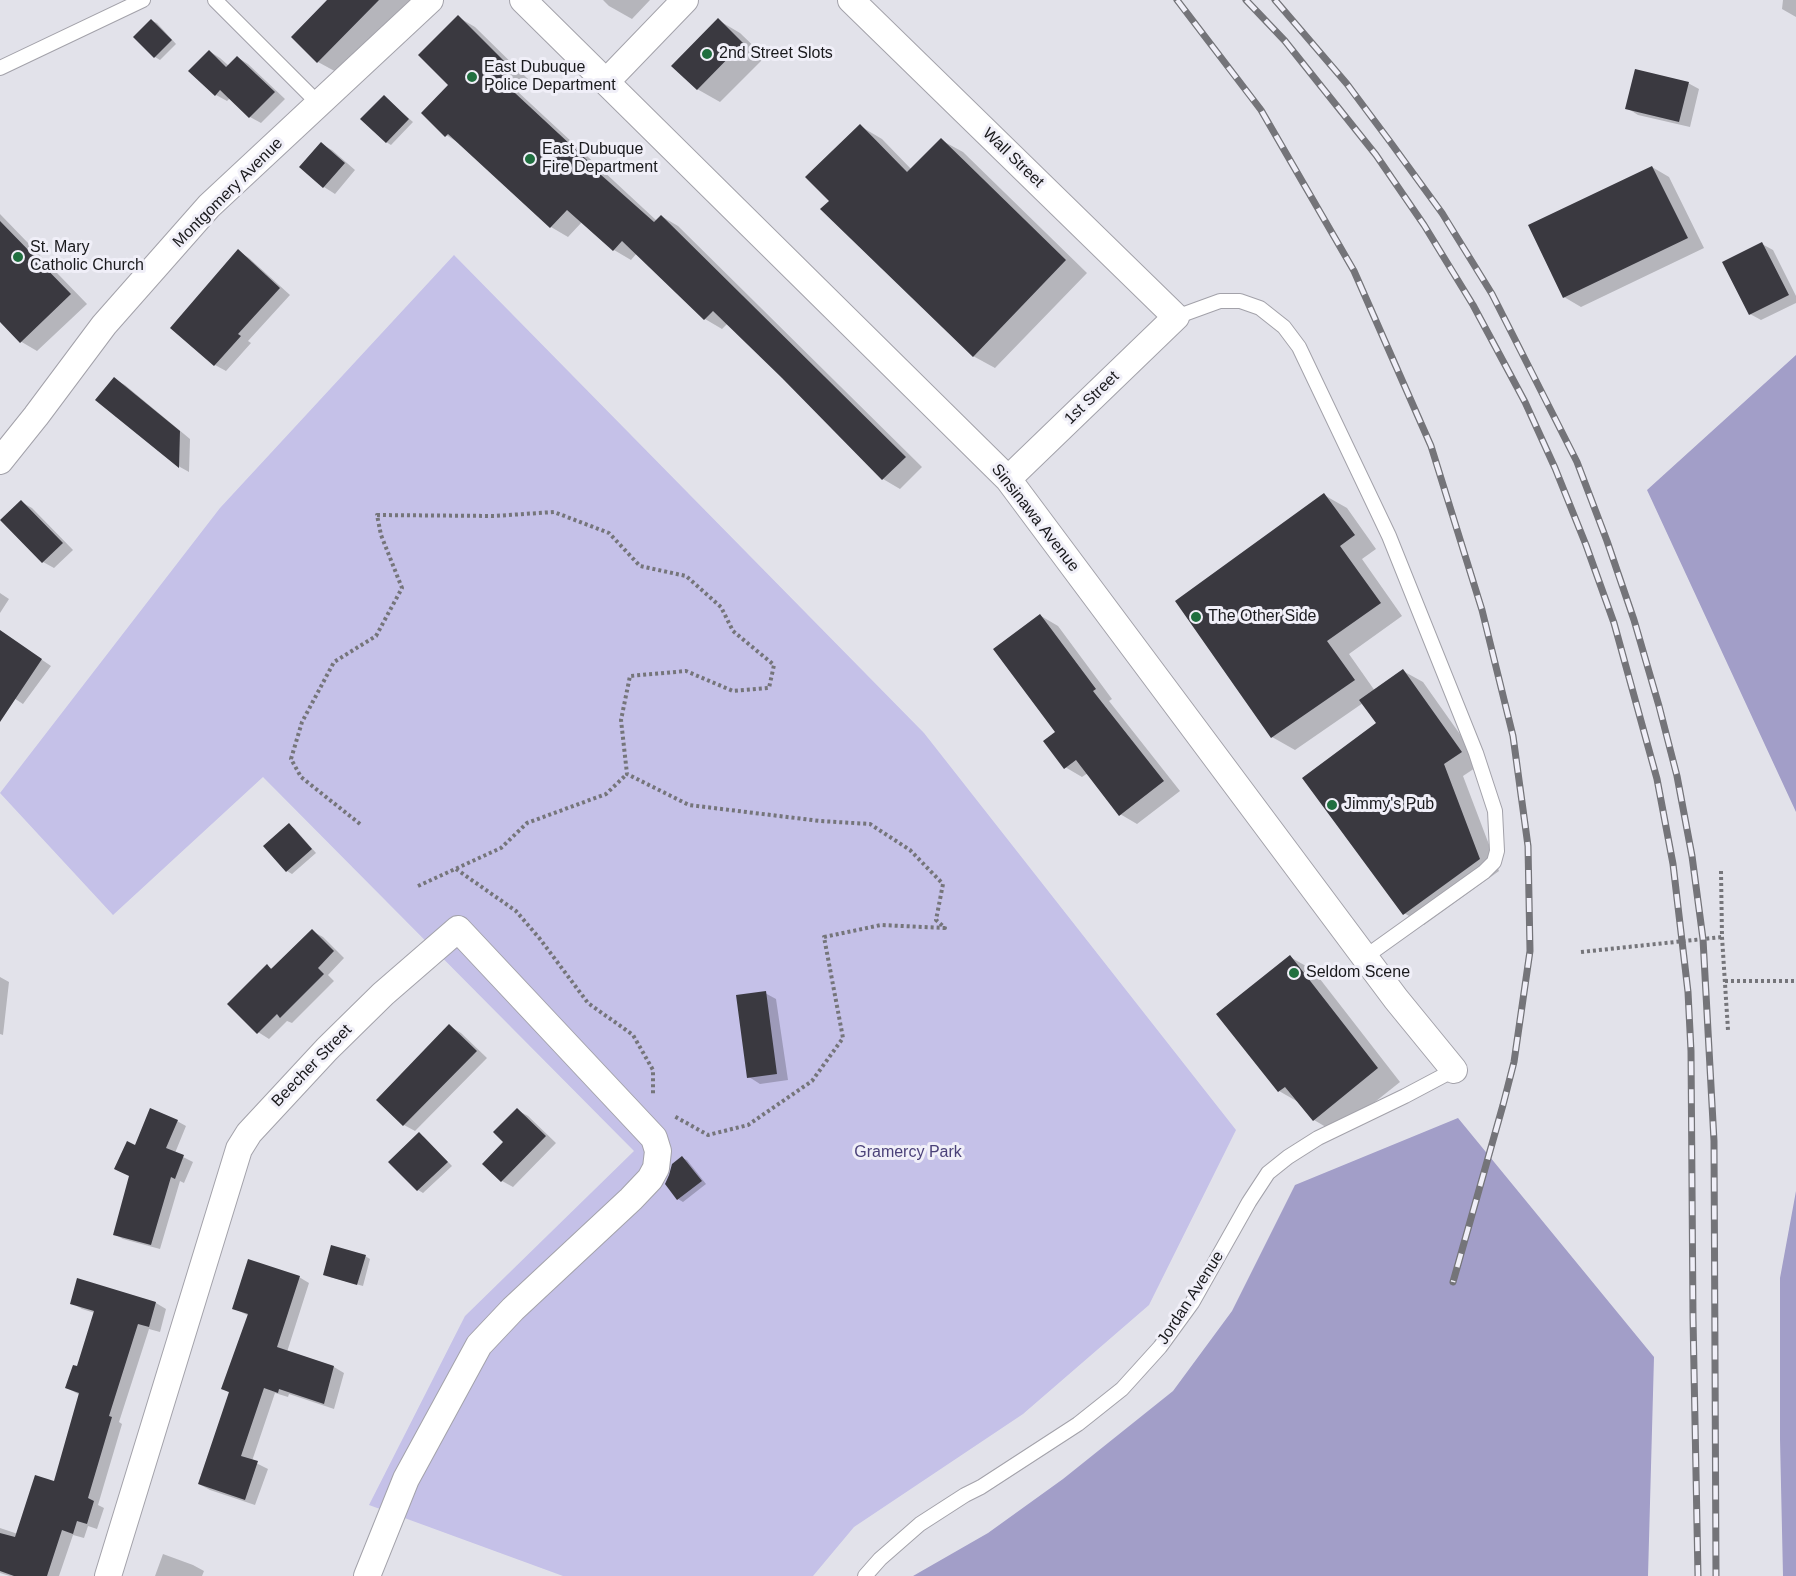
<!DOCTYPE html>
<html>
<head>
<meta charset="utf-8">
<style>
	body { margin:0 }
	canvas { display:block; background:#e2e2ea }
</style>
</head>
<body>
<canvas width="1796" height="1576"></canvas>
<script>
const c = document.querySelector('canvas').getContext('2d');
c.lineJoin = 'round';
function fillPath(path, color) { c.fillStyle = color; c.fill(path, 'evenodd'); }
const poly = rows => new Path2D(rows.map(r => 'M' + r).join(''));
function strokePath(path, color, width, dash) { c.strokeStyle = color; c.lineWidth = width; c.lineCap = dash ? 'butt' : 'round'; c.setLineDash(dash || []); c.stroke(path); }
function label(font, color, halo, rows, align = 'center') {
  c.font = font + ' Arial,sans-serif'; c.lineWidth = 6; c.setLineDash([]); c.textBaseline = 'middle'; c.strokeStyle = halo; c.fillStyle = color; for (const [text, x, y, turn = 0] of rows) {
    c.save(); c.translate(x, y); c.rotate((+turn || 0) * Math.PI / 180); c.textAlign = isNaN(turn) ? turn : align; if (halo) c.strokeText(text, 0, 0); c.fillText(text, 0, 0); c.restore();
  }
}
fillPath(poly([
	[454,255,924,733,1236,1130,1149,1305,1023,1414,854,1527,813,1576,563,1576,369,1505,465,1316,634,1151,263,777,113,915,0,793,220,508]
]), '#c5c1e8');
fillPath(poly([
	[1796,355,1796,812,1647,490],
	[1458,1118,1654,1357,1648,1576,913,1576,988,1533,1063,1479,1173,1391,1232,1311,1295,1185],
	[1796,1191,1796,1576,1783,1576,1780,1439,1780,1278]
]), '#a29ec8');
fillPath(poly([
	[329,0,413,0,340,74,318,62],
	[603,0,650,0,632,19,609,6],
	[1783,0,1796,0,1796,17,1782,9],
	[458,17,475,27,528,79,517,91,657,221,661,216,678,226,922,467,900,489,883,479,728,323,722,329,705,319,637,253,631,260,614,250,582,222,568,237,551,227,462,145,446,135],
	[718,20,740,33,765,57,720,102,697,89],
	[152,21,157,23,176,44,160,60,155,57],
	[209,51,220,58,229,66,237,57,248,64,285,99,261,123,250,117,230,98,227,101,216,95],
	[1688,83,1699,89,1690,127,1638,115,1627,108],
	[384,97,413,122,391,145,386,142],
	[860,126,882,139,912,170,941,140,963,152,1087,273,995,368,973,356,831,201],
	[321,144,332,150,355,170,335,194,324,187,301,167],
	[1652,167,1669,177,1704,248,1581,307,1564,297,1530,226],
	[0,214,87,304,37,351,20,341,0,320],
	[1762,244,1773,250,1796,296,1796,303,1761,320,1750,314],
	[238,251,249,258,290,295,248,341,251,343,226,371,215,365,172,328],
	[114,379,125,385,190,439,189,472,180,467,98,399],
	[1324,495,1347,508,1376,549,1362,559,1402,616,1349,654,1375,691,1403,671,1423,682,1481,764,1463,776,1499,871,1424,925,1404,913,1378,724,1363,703,1295,750,1272,737,1177,601],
	[21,502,32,508,73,550,54,568,43,562,2,520],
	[0,593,9,599,0,613],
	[1041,616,1058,626,1112,699,1109,701,1180,791,1137,824,1120,814,1088,773,1082,777,1065,767,1057,733],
	[0,631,51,666,23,704,0,689],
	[289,825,294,828,316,853,292,874,287,871,265,846],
	[312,931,323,937,344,958,328,975,334,981,292,1023,287,1021,269,1039,258,1032,267,966,273,969],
	[1290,957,1313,970,1400,1082,1336,1133,1314,1120,1300,1103,1279,1091],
	[0,977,9,982,3,1035,0,1034],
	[765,993,776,999,788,1080,760,1084,749,1077],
	[449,1026,461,1033,487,1058,415,1131,404,1125,378,1100],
	[517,1110,528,1116,556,1143,513,1187,502,1181,505,1142],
	[177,1121,186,1126,175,1153,193,1162,184,1183,180,1181,160,1249,123,1239,114,1234,131,1176],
	[419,1134,424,1137,452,1166,423,1193,418,1190,390,1162],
	[682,1158,687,1160,706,1184,683,1202,678,1199],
	[365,1256,370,1259,363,1286,330,1277],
	[299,1277,309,1283,287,1352,334,1367,344,1373,334,1409,289,1394,288,1397,275,1393,252,1461,268,1469,255,1505,210,1490,199,1484,230,1393,223,1389,249,1316,233,1308],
	[72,1303,156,1303,166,1309,160,1332,149,1329,119,1422,122,1424,98,1505,104,1508,97,1529,88,1526,84,1538,73,1535,59,1576,10,1576,0,1573,0,1528,18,1534,55,1483,80,1395,67,1388,78,1368,95,1313,82,1309],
	[163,1554,193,1565,204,1571,202,1576,155,1576]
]), '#0003');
fillPath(poly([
	[327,0,379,0,317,63,291,37],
	[458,15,512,69,501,80,601,173,600,174,654,222,661,215,906,457,882,480,782,378,713,311,704,320,622,241,613,251,567,210,550,228,448,134,445,137,421,113,448,85,418,55],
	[718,18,743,43,697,90,671,66],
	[151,19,172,40,154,58,133,37],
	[209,50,226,67,237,56,275,92,249,118,220,90,215,96,188,71],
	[1635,69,1689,82,1679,122,1625,109],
	[384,95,409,119,386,143,360,119],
	[860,124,907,172,941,138,1066,260,973,357,820,209,829,201,805,177],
	[321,142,345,163,323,188,299,167],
	[1652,166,1688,238,1563,298,1528,225],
	[0,221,71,294,20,343,0,322],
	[1762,242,1789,295,1749,315,1722,262],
	[238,249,280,288,238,334,241,336,214,366,170,328],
	[114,377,180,431,179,468,95,400],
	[1324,493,1355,535,1340,546,1381,603,1327,641,1355,680,1271,738,1175,601],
	[21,500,63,543,42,563,0,520],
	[1040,614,1096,689,1093,691,1164,781,1119,816,1076,760,1064,769,1043,741,1055,732,993,649],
	[0,630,42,659,0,722],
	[1403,669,1462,752,1444,764,1480,859,1403,915,1302,778,1376,723,1359,700],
	[289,823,312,849,286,872,263,846],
	[312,929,334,951,318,968,324,974,280,1018,277,1014,257,1034,227,1004,267,964,271,969],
	[1290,955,1378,1068,1313,1121,1285,1087,1278,1092,1216,1014],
	[766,991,777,1074,747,1078,736,995],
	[449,1024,477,1051,403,1126,376,1100],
	[150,1108,178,1120,166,1148,184,1155,175,1179,171,1177,151,1245,113,1235,129,1176,114,1169,127,1141,135,1145],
	[517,1108,546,1136,501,1182,482,1164,503,1142,493,1132],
	[419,1132,448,1162,417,1191,388,1162],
	[682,1156,702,1181,677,1200,665,1184,669,1175,672,1164],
	[331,1245,366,1255,357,1285,323,1275],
	[248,1259,300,1276,277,1347,334,1366,324,1404,279,1389,278,1393,264,1388,241,1456,258,1461,245,1500,198,1484,229,1392,221,1389,248,1314,232,1309],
	[77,1278,156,1302,149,1327,138,1324,109,1416,112,1417,88,1498,94,1501,87,1524,77,1521,73,1534,62,1530,47,1576,14,1576,0,1571,0,1533,15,1537,35,1475,54,1481,79,1393,65,1388,73,1365,77,1366,94,1311,70,1304]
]), '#3a3940');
const service = poly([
	[215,0,319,104],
	[0,68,143,0],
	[1176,317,1220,301,1240,301,1260,308,1284,327,1299,347,1389,536,1476,753,1495,811,1497,851,1494,862,1484,872,1365,957],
	[865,1576,880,1559,920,1524,965,1495,981,1487,1078,1424,1122,1389,1160,1347,1192,1303,1249,1202,1268,1173,1288,1157,1318,1138,1405,1096,1454,1070]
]);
const minor = poly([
	[523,0,1008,479,1396,999,1454,1070],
	[851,0,1176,317,1008,479],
	[606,82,685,0],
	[0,461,36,416,104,325,209,206,430,0],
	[108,1576,239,1149,249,1133,327,1049,383,994,458,929,654,1138,658,1151,656,1168,650,1179,631,1199,513,1309,479,1345,406,1479,367,1576]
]);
strokePath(service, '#a3a2aa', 16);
strokePath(minor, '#a3a2aa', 28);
strokePath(poly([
	[360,824,301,777,291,759,302,722,334,662,376,636,402,588,381,535,377,515,494,516,554,512,609,533,640,566,686,576,721,607,733,631,774,665,769,688,733,691,686,671,630,676,621,720,627,774,689,805,820,821,870,824,910,850,943,884,936,920,945,928,881,925,824,937,843,1038,812,1081,748,1125,708,1135,674,1116],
	[456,869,516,911,540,939,588,1003,633,1035,653,1070,653,1095],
	[1721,871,1722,937,1728,1030],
	[418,886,501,848,527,823,606,794,627,774],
	[1581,952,1722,937],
	[1725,981,1796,981]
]), '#75757a', 4, [3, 3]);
strokePath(service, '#fff', 14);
strokePath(minor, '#fff', 26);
const rail = poly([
	[1177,0,1261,110,1354,271,1431,446,1482,610,1513,736,1528,846,1530,951,1514,1062,1503,1105,1453,1282],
	[1246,0,1285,41,1376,155,1424,225,1473,305,1525,402,1555,468,1586,545,1614,623,1657,779,1673,864,1688,992,1691,1051,1693,1318,1698,1576],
	[1275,0,1347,84,1391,143,1442,213,1492,294,1577,462,1607,541,1634,620,1659,706,1677,776,1692,856,1703,939,1714,1141,1716,1576]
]);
strokePath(rail, '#747479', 7);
strokePath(rail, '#f0eff8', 4.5, [14]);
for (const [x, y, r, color] of [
	[707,54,6,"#206f3f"],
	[472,77,6,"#206f3f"],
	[530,159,6,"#206f3f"],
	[18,257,6,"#206f3f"],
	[1196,617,6,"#206f3f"],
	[1332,805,6,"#206f3f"],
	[1294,973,6,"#206f3f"]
]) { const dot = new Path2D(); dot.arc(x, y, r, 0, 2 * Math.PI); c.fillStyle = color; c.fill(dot); strokePath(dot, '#f0eff8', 2); }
label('16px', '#19191c', '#f0eff8', [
	["2nd Street Slots",719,54],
	["East Dubuque",484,68],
	["Police Department",484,86],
	["East Dubuque",542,150],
	["Fire Department",542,168],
	["St. Mary",30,248],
	["Catholic Church",30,266],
	["The Other Side",1208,617],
	["Jimmy's Pub",1344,805],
	["Seldom Scene",1306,973]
], 'left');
label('16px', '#19191c', '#f0eff8', [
	["Wall Street",1013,158,44],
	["Montgomery Avenue",228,193,-45],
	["1st Street",1092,398,-44],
	["Sinsinawa Avenue",1035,518,52],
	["Beecher Street",312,1066,-46],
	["Jordan Avenue",1191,1298,-57]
]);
label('16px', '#4b4279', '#f0eff8', [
	["Gramercy Park",908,1153]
]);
</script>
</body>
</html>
